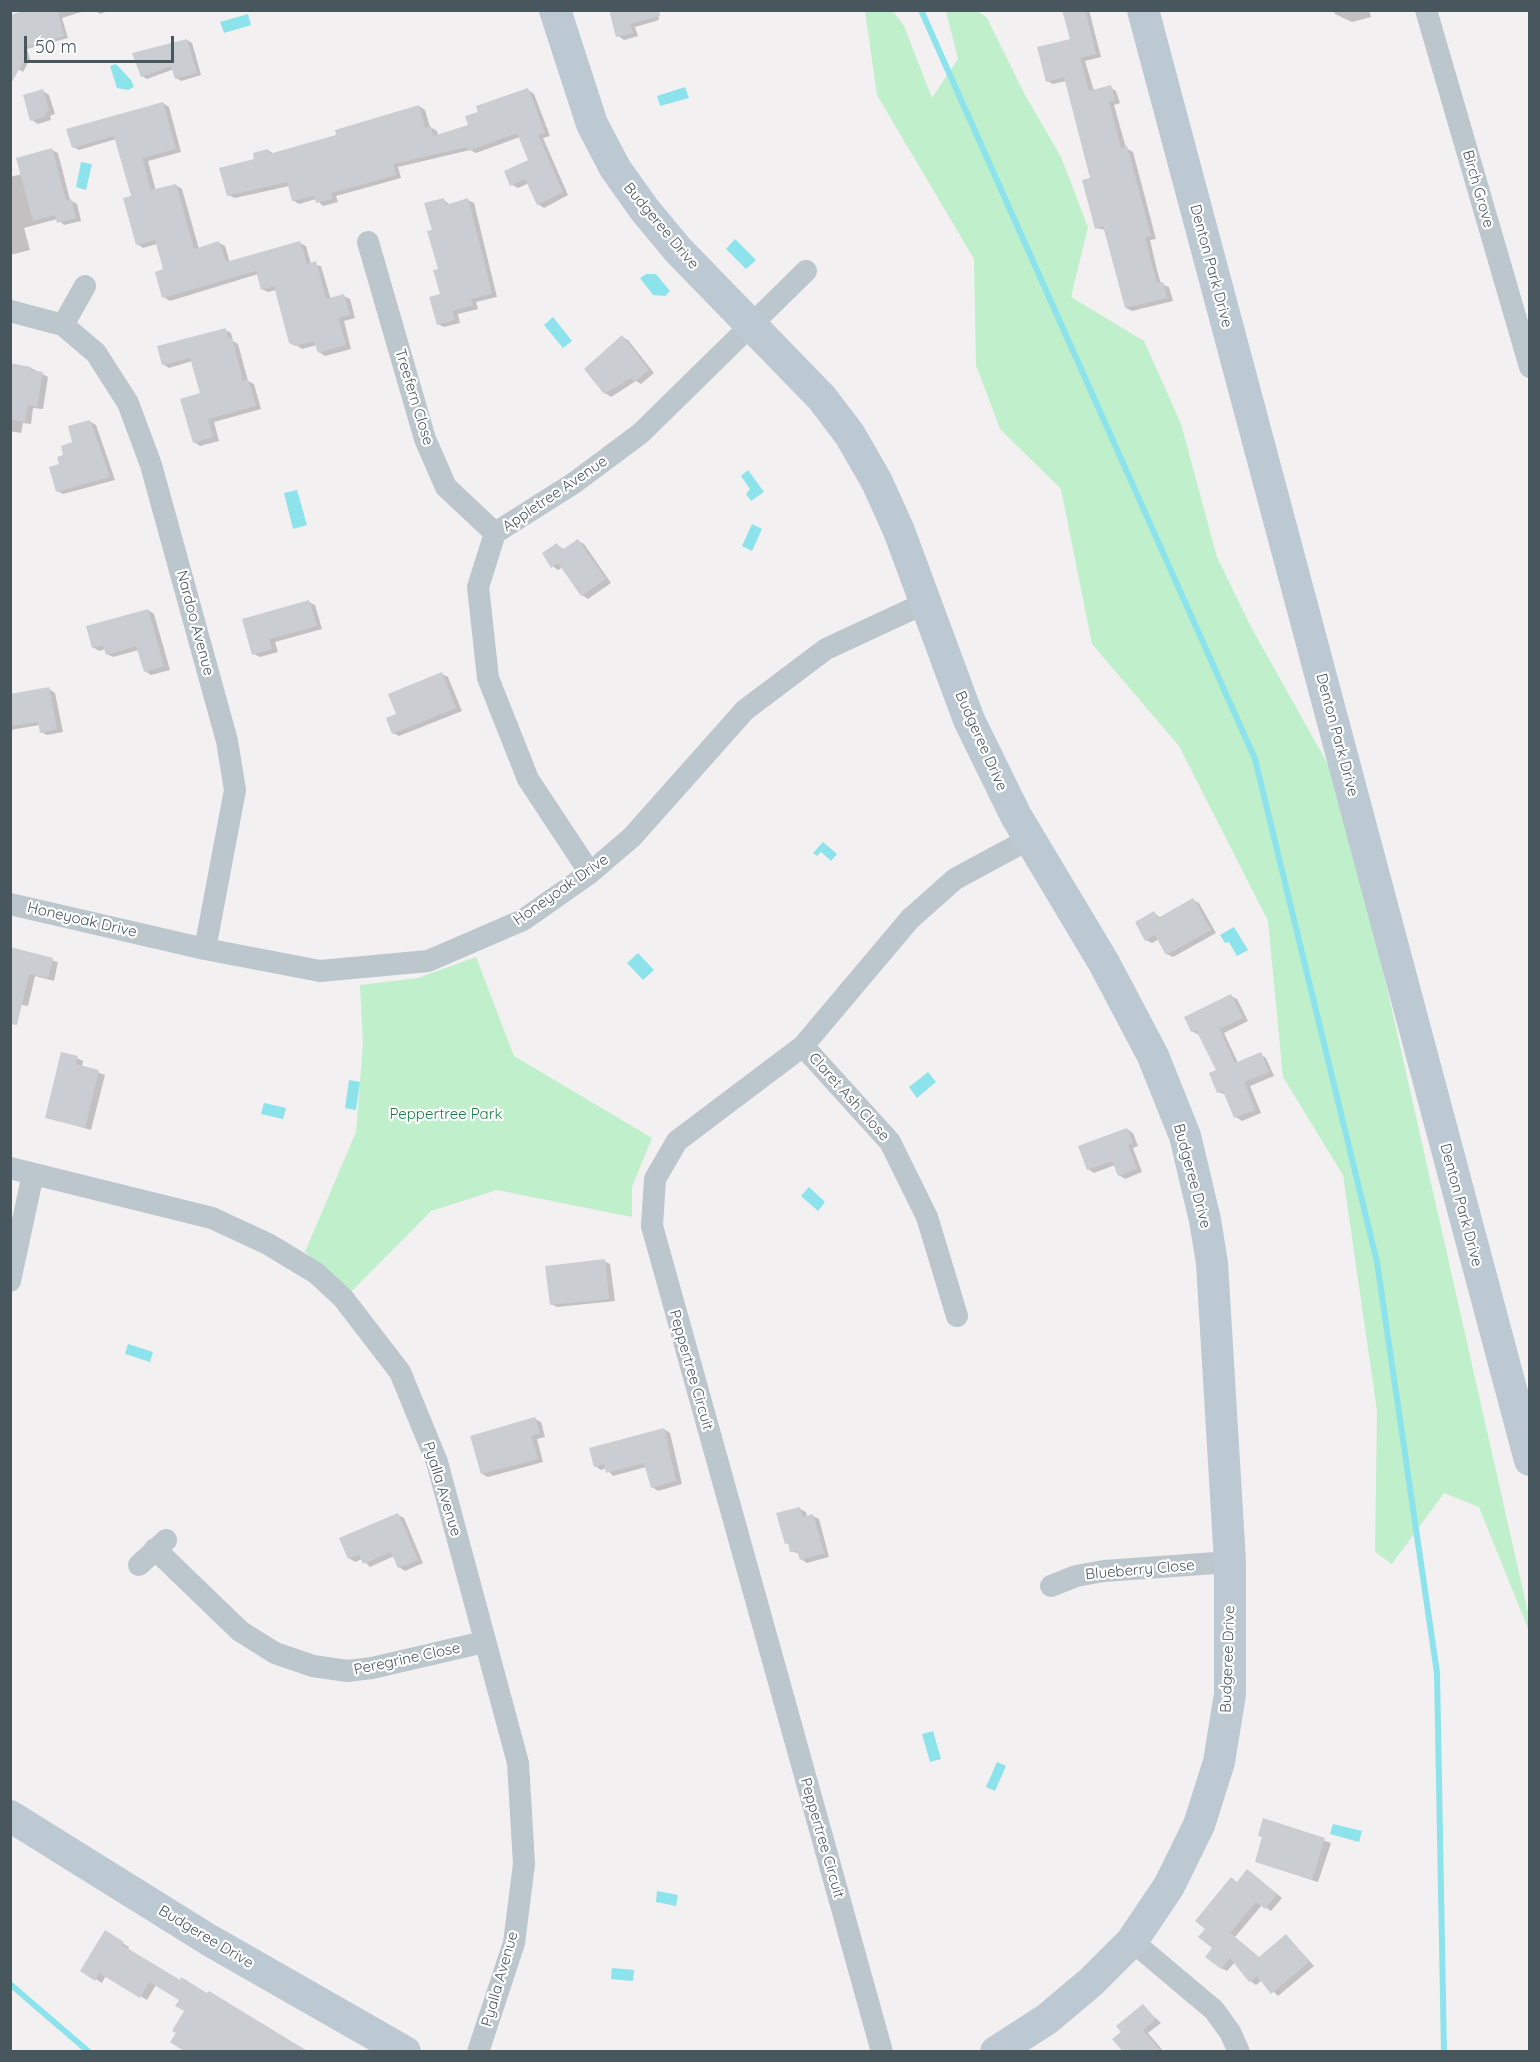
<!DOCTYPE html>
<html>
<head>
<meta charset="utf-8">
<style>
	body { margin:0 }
	#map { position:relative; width:1540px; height:2062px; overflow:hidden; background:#f3f0f1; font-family:Quicksand,sans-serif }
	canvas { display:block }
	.frame { position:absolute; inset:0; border:12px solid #48565e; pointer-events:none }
	.scale { position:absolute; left:24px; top:36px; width:150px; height:27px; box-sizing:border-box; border:3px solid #48565e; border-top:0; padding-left:8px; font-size:18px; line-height:21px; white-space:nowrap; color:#48565e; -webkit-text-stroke:4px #fff; paint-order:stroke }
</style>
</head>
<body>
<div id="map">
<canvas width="1540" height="2062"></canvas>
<div class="frame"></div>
<div class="scale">50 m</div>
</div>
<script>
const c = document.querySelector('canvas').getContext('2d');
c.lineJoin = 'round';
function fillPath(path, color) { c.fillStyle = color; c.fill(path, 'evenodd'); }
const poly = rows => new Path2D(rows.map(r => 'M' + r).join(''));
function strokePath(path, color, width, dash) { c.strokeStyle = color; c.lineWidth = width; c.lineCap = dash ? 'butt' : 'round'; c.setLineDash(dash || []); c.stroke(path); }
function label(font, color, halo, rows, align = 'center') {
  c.font = font + ' Quicksand,sans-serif'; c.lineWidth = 4.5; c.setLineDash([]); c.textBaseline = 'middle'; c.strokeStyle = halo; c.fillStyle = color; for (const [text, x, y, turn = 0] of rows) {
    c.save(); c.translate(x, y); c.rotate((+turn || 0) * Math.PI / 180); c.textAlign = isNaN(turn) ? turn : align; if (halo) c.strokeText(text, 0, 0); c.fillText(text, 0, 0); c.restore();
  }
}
fillPath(poly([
	[865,11,893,11,904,26,932,98,958,59,946,11,978,11,987,18,1024,93,1061,157,1088,227,1071,297,1144,341,1181,424,1217,557,1251,627,1330,768,1382,966,1529,1617,1529,1631,1479,1507,1444,1493,1392,1564,1375,1552,1377,1411,1343,1175,1283,1077,1268,921,1179,746,1092,644,1061,489,1000,429,976,365,974,259,877,95],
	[476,957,514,1056,652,1138,632,1187,632,1217,497,1190,431,1211,351,1292,305,1252,356,1132,363,1044,360,985,418,978]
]), '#c0efcc');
fillPath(poly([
	[248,14,251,25,224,33,220,22],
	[116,64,131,80,134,87,128,90,117,88,110,66],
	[685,87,689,98,660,106,657,96],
	[81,162,92,164,86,190,76,187],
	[735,239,756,260,746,269,726,249],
	[646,274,656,274,670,291,665,296,653,295,640,278],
	[553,317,572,341,563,348,544,325],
	[748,470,764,492,751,501,746,494,750,489,741,476],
	[297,490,307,525,293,529,284,493],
	[752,524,762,529,752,551,742,546],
	[823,842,837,854,831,861,821,852,817,856,813,853],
	[1234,927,1248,950,1237,956,1229,942,1225,943,1220,935],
	[638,953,654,970,643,980,627,963],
	[928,1072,936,1082,917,1098,909,1087],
	[349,1080,360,1082,356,1110,345,1108],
	[264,1103,286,1108,283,1119,261,1114],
	[809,1187,825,1202,818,1211,801,1196],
	[128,1344,153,1352,150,1362,125,1354],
	[933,1731,941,1759,930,1762,922,1734],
	[997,1762,1006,1766,995,1791,986,1787],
	[1333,1824,1362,1831,1359,1842,1330,1834],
	[657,1891,678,1895,676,1906,656,1902],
	[612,1968,634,1970,633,1981,611,1979]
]), '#8de3eb');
fillPath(poly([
	[32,10,88,10,62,18,68,38,27,49,30,59,23,72,10,64],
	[95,10,111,10,100,14],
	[611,10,657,10,659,20,635,27,638,36,624,40,618,36],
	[1064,10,1089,10,1101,57,1085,61,1094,91,1110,87,1116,91,1120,103,1114,105,1126,148,1133,152,1156,239,1150,240,1157,270,1161,284,1169,287,1173,301,1132,311,1126,308,1106,230,1096,228,1092,179,1066,81,1053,84,1047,81,1072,40],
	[1334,10,1369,10,1371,17,1352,22,1335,14],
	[187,40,192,43,201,75,181,81,176,78,174,69,147,79,142,76],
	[528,90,534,94,550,136,543,138,568,195,544,208,538,204,529,183,518,188,512,185,530,161,520,137,476,153,470,150,398,167,401,178,336,196,338,202,323,206,316,199,299,204,293,200,289,186,235,198,228,195,256,160,268,150,274,154,338,136,419,106,425,110,430,127,437,131,438,136,470,126],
	[43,91,49,95,55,114,50,116,51,120,38,124,32,120],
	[163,103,169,107,181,152,148,161,156,191,176,185,182,189,199,249,219,243,225,246,230,263,300,243,306,246,311,264,321,266,331,300,344,296,350,299,355,318,344,321,351,349,325,356,319,352,317,345,302,349,291,342,276,290,268,292,262,289,258,274,170,301,164,297,165,270,157,244,143,248,137,244,132,197,116,139,79,150,73,147],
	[52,150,58,153,70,200,77,204,81,221,64,225,57,219,24,228,30,250,10,255,10,177,22,174],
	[443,199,450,205,468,200,474,203,497,297,476,302,478,309,458,314,460,323,444,327,438,324,442,295,433,231],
	[225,330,231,333,233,341,238,344,248,381,254,384,261,409,214,422,219,441,200,446,194,442,202,394,192,361,169,368,163,364],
	[622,337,628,340,654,373,641,384,636,381,611,397,605,393],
	[10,365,31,368,48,377,43,409,33,408,31,424,23,423,21,433,10,431],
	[89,421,96,425,115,480,63,494,57,491,61,465],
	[578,541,584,544,611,583,588,599,582,595,563,567,558,570,552,566,557,545,565,550],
	[309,602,315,605,322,629,275,642,278,652,260,657,254,654,244,620],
	[148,610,154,614,170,670,151,675,145,671,139,650,113,657,107,654,106,649,99,651,93,647],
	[442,674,448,677,462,711,399,736,393,733,398,715],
	[49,689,55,693,63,732,47,735,41,732,40,725,10,730,10,696],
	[1193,900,1199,903,1216,933,1173,957,1167,954,1159,939,1152,943,1146,940,1154,913,1161,918],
	[10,949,58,962,54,981,35,976,28,1006,18,1004],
	[1231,996,1237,999,1248,1021,1224,1033,1238,1063,1260,1054,1266,1058,1274,1076,1250,1086,1261,1113,1242,1121,1236,1117,1227,1095,1218,1092,1218,1071,1199,1035,1192,1031],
	[77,1058,83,1061,82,1067,105,1075,91,1130,47,1117],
	[1127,1129,1133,1133,1138,1146,1133,1148,1142,1172,1125,1179,1119,1175,1115,1165,1094,1173,1088,1169],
	[604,1261,610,1264,615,1301,557,1307,551,1304],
	[535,1419,541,1422,545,1437,537,1439,543,1462,488,1477,482,1474],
	[664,1429,670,1433,682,1484,658,1491,652,1487,646,1467,613,1476,606,1468,601,1470,595,1466],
	[800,1509,806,1512,807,1517,813,1516,819,1519,829,1557,807,1563,801,1559,800,1554,791,1551,790,1545,786,1543],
	[398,1515,404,1518,423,1563,405,1571,399,1567,394,1556,370,1567,362,1559,355,1562,349,1558],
	[1264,1820,1331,1843,1318,1882,1263,1864],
	[1253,1874,1282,1898,1271,1911,1262,1905,1235,1937,1260,1958,1287,1936,1314,1966,1278,1996,1262,1980,1256,1985,1250,1981,1235,1962,1227,1971,1221,1968,1214,1948,1238,1883],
	[105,1932,129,1947,128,1949,299,2052,178,2033,186,2011,181,1999,156,1985,147,2000,106,1975,102,1983,82,1970],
	[1143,2006,1161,2023,1148,2033,1164,2052,1125,2052,1123,2032]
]), '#0003');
strokePath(poly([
	[921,10,1255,759,1377,1262,1437,1673,1444,2052],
	[10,1984,89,2052]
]), '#8de3eb', 6);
fillPath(poly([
	[27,10,57,10,64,36,24,47,27,56,10,85,10,15],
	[609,10,659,10,660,16,630,24,633,33,616,37],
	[1062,10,1085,10,1096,54,1080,58,1089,91,1111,85,1115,100,1109,102,1113,117,1121,148,1127,146,1151,236,1145,237,1152,265,1157,283,1163,282,1167,298,1125,308,1103,226,1095,229,1082,180,1090,178,1064,77,1046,82,1037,47,1070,39],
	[187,39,197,73,175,79,171,66,141,77,132,53],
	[528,88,545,133,538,135,563,192,537,205,525,179,510,186,504,171,528,160,517,133,468,151,467,147,393,164,396,175,331,193,333,199,316,203,314,196,292,201,287,182,227,196,219,168,254,159,253,153,268,149,269,154,336,135,335,130,419,105,425,128,431,126,433,136,468,125,465,116,478,112,476,106],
	[43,89,49,111,45,113,46,116,30,121,23,95],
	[163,102,176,149,142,158,151,190,176,184,194,249,219,241,226,262,300,241,307,264,316,261,326,299,344,294,350,315,338,318,346,345,318,353,314,341,295,346,289,343,274,286,261,290,256,271,162,298,155,272,163,269,155,240,136,245,123,198,131,196,114,136,72,148,66,129],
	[52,148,66,200,71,199,76,218,57,223,55,215,33,221,16,158],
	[444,198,446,205,468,198,492,294,471,299,473,305,452,311,455,320,437,325,429,297,440,294,433,270,438,269,427,231,432,230,424,203],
	[226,328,228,339,232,338,243,381,248,379,256,406,208,419,213,437,193,443,180,399,200,393,190,358,162,365,157,346],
	[622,335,649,370,634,382,631,378,604,394,584,369],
	[10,363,31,367,30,370,43,372,37,407,28,405,25,422,10,419],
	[90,420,110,477,56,492,49,467,59,464,57,457,63,455,61,446,72,442,68,426],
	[578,539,606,579,581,596,558,563,551,568,542,553,557,543,562,550],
	[309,600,317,626,269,639,272,649,252,655,242,619],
	[148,609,164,666,144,672,136,646,106,655,103,645,92,648,86,626],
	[442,672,456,708,392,734,386,718,396,714,388,694],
	[49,687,57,729,40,733,38,722,10,726,10,694],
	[1193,898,1211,930,1166,955,1155,935,1145,941,1135,922,1154,911,1158,918],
	[10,947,53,958,48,978,29,974,17,1025,10,1024],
	[1231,994,1243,1018,1219,1029,1235,1063,1261,1052,1269,1072,1244,1082,1255,1110,1234,1118,1223,1091,1217,1093,1209,1073,1216,1070,1196,1030,1191,1032,1184,1017],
	[61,1052,78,1056,76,1064,99,1070,85,1128,45,1118],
	[1127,1128,1133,1143,1128,1145,1137,1169,1118,1176,1112,1161,1087,1170,1078,1146],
	[605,1259,609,1299,550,1305,545,1266],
	[535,1417,540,1433,531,1436,538,1459,481,1474,470,1436],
	[664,1428,676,1481,651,1488,644,1463,606,1473,604,1464,594,1467,589,1448],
	[800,1507,802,1517,813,1514,824,1553,800,1560,797,1551,790,1552,788,1543,785,1544,776,1513],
	[398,1513,418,1560,398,1568,391,1552,363,1564,359,1555,348,1559,339,1538],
	[1263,1818,1325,1838,1312,1880,1255,1862,1262,1837,1258,1836],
	[1247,1869,1277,1894,1265,1909,1256,1902,1230,1933,1259,1957,1286,1934,1309,1962,1271,1994,1257,1976,1249,1982,1230,1958,1221,1969,1205,1957,1212,1948,1198,1937,1205,1929,1195,1921,1231,1877,1237,1882],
	[105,1930,124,1942,122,1945,180,1980,181,1977,207,1993,209,1991,309,2052,185,2052,170,2042,176,2033,172,2031,184,2011,175,2006,179,2000,149,1982,140,1998,99,1973,95,1981,80,1971],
	[1143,2004,1156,2019,1143,2030,1162,2052,1123,2052,1112,2039,1121,2032,1116,2026]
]), '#caced3');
strokePath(poly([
	[1426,10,1530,367],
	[368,242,425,439,446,487,495,533],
	[10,311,63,325,96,353,128,403,151,465,227,741,235,790,205,949],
	[63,325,85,286],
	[590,873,528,779,488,678,478,587,495,533,574,483,641,433,806,271],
	[10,904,205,949,320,971,428,961,523,920,590,873,632,837,745,710,826,649,925,603],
	[803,1046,890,1142,927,1217,957,1316],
	[10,1168,212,1218,268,1244,316,1273,343,1298,400,1372,437,1462,518,1763,524,1864,514,1943,478,2052],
	[10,1281,33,1174],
	[155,1549,240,1631,275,1653,313,1666,347,1671,372,1668,484,1642],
	[139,1565,166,1540],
	[1051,1586,1076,1576,1104,1571,1230,1562],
	[1132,1941,1214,2010,1230,2032,1239,2052],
	[882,2052,652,1226,655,1179,677,1141,803,1046,910,919,955,879,1029,839]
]), '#bcc6cd', 22);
strokePath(poly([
	[555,10,592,124,615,168,644,209,678,250,822,398,850,435,877,482,899,531,969,720,1016,816,1104,963,1153,1056,1185,1136,1205,1220,1212,1263,1230,1562,1230,1694,1219,1762,1199,1825,1169,1886,1132,1941,1091,1982,1047,2019,996,2052],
	[1143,10,1530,1460],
	[10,1816,209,1940,405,2052]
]), '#bcc9d2', 32);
label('15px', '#48565e', '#fff', [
	["Birch Grove",1478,189,74],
	["Budgeree Drive",661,226,50],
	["Denton Park Drive",1211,266,75],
	["Treefern Close",414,397,73],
	["Appletree Avenue",555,494,-34],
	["Nardoo Avenue",195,623,75],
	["Denton Park Drive",1337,735,75],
	["Budgeree Drive",981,741,66],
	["Honeyoak Drive",561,890,-35],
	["Honeyoak Drive",82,920,13],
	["Claret Ash Close",849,1097,48],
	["Budgeree Drive",1192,1176,75],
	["Denton Park Drive",1461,1205,75],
	["Peppertree Circuit",691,1370,74],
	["Pyalla Avenue",442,1489,73],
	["Blueberry Close",1140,1570,-5],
	["Peregrine Close",407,1659,-12],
	["Budgeree Drive",1228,1659,-88],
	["Peppertree Circuit",822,1838,74],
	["Budgeree Drive",206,1937,31],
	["Pyalla Avenue",500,1979,-74]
]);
label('15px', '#187f40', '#fff', [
	["Peppertree Park",446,1114]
]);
</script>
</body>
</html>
